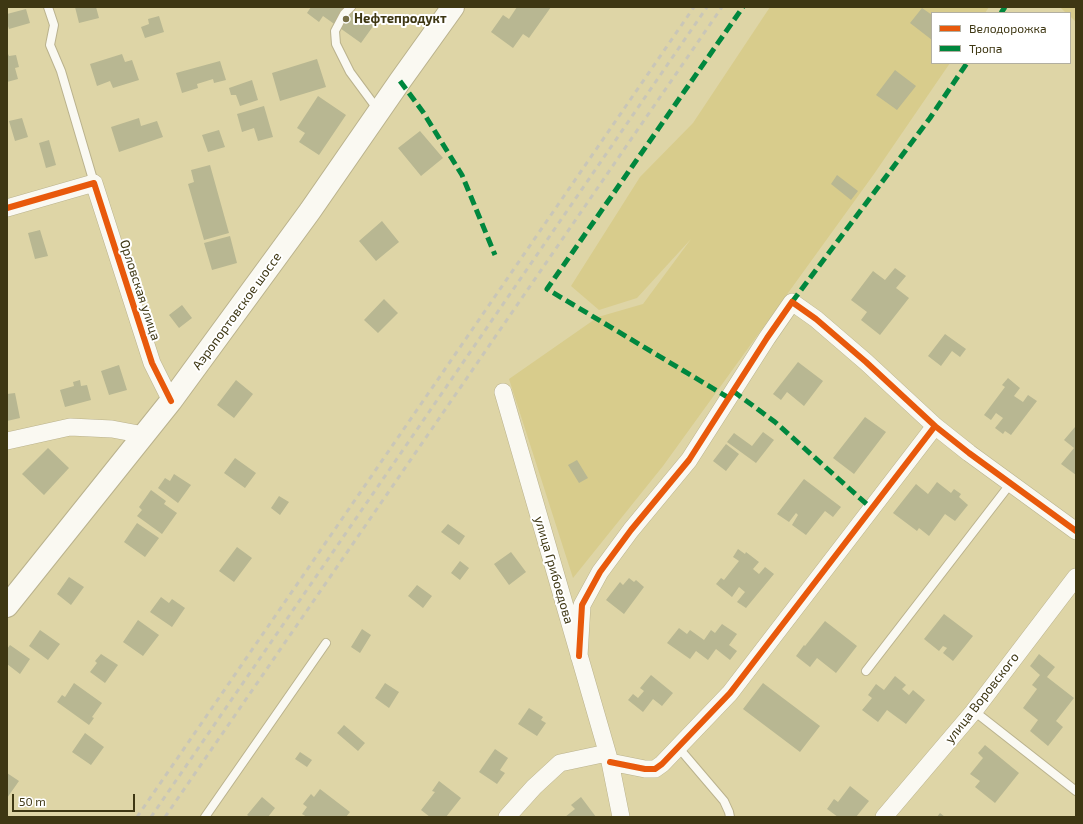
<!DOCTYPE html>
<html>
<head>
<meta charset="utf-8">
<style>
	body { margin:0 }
	#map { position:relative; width:1083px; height:824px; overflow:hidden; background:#ded5a6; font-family:"Exo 2",sans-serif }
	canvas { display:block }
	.frame { position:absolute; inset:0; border:8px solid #3e3713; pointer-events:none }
	.legend { position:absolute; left:931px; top:12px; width:140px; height:52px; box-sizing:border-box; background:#fff; border:1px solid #b2afa1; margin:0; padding:5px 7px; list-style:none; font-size:12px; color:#3e3713 }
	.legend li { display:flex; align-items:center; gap:8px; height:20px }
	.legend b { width:20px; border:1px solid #b2afa1 }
	.scale { position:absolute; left:12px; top:794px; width:123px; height:18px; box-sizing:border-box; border:2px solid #3e3713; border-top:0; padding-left:5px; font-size:12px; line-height:14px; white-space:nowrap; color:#3e3713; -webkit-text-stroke:3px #fff; paint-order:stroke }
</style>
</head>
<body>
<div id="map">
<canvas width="1083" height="824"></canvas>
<div class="frame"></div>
<ul class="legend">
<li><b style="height:5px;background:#e8590c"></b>Велодорожка</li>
<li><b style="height:5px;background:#00873e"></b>Тропа</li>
</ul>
<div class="scale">50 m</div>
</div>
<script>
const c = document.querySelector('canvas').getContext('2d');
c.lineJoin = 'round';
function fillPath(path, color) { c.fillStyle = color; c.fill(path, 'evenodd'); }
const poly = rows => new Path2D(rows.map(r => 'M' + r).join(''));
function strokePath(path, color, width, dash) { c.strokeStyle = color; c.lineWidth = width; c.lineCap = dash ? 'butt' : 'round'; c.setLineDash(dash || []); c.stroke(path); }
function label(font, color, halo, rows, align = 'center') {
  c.font = font + ' "Exo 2",sans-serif'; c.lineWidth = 4; c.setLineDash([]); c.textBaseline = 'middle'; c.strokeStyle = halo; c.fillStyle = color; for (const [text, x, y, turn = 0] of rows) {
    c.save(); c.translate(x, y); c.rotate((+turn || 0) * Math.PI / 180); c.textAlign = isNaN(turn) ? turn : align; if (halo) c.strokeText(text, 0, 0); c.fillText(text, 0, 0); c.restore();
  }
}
fillPath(poly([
	[770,7,989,7,985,13,932,13,932,63,950,63,874,174,663,466,573,578,509,379,598,317,643,304,691,239,637,298,599,310,571,286,640,177,693,123],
	[1060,7,1076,7,1076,22,1070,16,1070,13,1066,13]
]), '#d8cc8c');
fillPath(poly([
	[75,7,96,7,99,18,79,23],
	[311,7,348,7,374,25,361,43,323,16,319,22,307,13],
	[517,7,551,7,529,38,523,34,513,48,491,32,503,15,509,19],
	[922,8,932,15,932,40,910,23],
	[26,9,30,23,9,29,7,23,7,14],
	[159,16,164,32,145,38,141,27,149,24,148,19],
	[7,52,9,56,16,55,19,67,15,68,18,79,7,82],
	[122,54,125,62,132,60,139,80,113,88,110,81,97,86,90,64],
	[317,59,326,87,280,101,272,73],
	[220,61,226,80,214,83,213,79,197,84,198,88,182,93,176,73],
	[895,70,916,86,897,110,876,95],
	[252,80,258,100,240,106,236,95,231,95,229,88],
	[318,96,346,115,319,155,299,142,305,133,297,128],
	[264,106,273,137,258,141,254,128,242,132,237,114],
	[22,118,28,137,15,141,9,121],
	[139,118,141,126,157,121,163,137,119,152,111,127],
	[219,130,225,147,208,152,202,135],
	[420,131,443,158,421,176,398,148],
	[49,140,56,165,46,168,39,143],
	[210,165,229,233,204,240,188,184,194,182,191,170],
	[837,175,858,191,851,200,831,184],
	[382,221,399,242,376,261,359,241],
	[40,230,48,256,35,259,28,233],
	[230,236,237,263,212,270,204,243],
	[895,268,906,276,896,288,909,298,880,335,861,320,867,312,851,300,873,271,885,280],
	[384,299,398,313,378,333,364,320],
	[182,305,192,318,179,328,169,315],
	[945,334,966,349,960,357,952,351,941,366,928,356],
	[798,362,823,381,804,406,787,392,781,400,773,394],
	[119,365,127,390,109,395,101,371],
	[1008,378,1020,388,1014,396,1023,402,1028,395,1037,401,1011,435,1005,431,1003,434,995,428,1003,418,996,413,991,420,984,415,1005,387,1002,385],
	[80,380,81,386,87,385,91,400,65,407,60,390,74,386,73,382],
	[236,380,253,394,234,418,217,405],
	[15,393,20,418,7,421,7,394],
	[865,417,886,432,854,474,833,458],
	[1075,427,1076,428,1076,475,1061,464,1074,448,1064,440],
	[763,432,774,440,756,463,727,442,734,433,752,446],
	[726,444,739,454,726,471,713,461],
	[48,448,69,468,44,495,22,474],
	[235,458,256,473,245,488,224,473],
	[577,460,588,478,579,483,568,465],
	[174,474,191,485,178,503,158,488,165,478,170,481],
	[804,479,841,507,833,517,825,511,806,535,792,525,798,515,796,513,789,522,777,514],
	[937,482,951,493,954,489,961,494,959,497,968,505,955,521,945,514,929,536,919,528,917,531,893,513,916,484,928,494],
	[151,490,166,501,164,504,177,513,162,534,137,516,142,510,139,507],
	[279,496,289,502,280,515,271,508],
	[137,523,159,538,145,557,124,542],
	[448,524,465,536,459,545,441,532],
	[237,547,252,558,234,582,219,571],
	[738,549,745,554,746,552,759,562,753,569,759,574,765,567,774,574,746,608,737,602,745,592,739,587,732,597,716,584,721,578,724,580,739,561,733,557],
	[511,552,526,572,509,585,494,564],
	[460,561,469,568,460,580,451,573],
	[69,577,84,587,71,605,57,594],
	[629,578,634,582,636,580,644,587,624,614,606,600,620,582,623,585],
	[417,585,432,596,423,608,408,596],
	[161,597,169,603,172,599,185,608,172,627,150,612],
	[944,614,973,636,953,661,943,653,947,648,943,646,939,651,924,639],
	[138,620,159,635,143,656,123,642],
	[825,621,857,646,836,673,817,658,810,667,796,656,804,645,805,646],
	[722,624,737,634,729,645,737,651,730,660,716,649,708,660,696,651,690,659,667,643,679,628,687,634,690,630,704,640,711,630,715,633],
	[362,629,371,635,360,653,351,647],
	[40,630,60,644,48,660,29,646],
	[10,645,30,659,20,674,7,664,7,649],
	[101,654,118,665,105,683,90,672,97,663,95,661],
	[1039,654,1055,667,1047,677,1074,698,1056,721,1063,727,1048,746,1030,731,1038,720,1023,708,1037,689,1032,685,1040,675,1030,666],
	[651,675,673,693,662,706,653,699,643,712,628,700,633,694,638,698,644,691,640,688],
	[895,676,906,685,902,689,909,695,913,690,925,700,906,724,887,710,878,722,862,710,872,698,868,695,876,684,884,690],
	[74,683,102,703,92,717,94,718,89,725,57,702,62,695,65,697],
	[385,683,399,692,389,708,375,698],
	[763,683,820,726,800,752,743,709],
	[529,708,543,717,541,720,546,723,537,736,518,724],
	[344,725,365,743,358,751,337,733],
	[85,733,104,747,91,765,72,752],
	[985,745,1019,773,995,803,975,787,980,781,970,774,983,758,978,753],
	[495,749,508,758,500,770,505,773,497,784,479,772],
	[300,752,312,760,307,767,295,759],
	[7,773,19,781,7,798],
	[439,781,461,798,446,817,430,817,421,810,435,792,432,791],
	[850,786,869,801,856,817,838,817,827,809,834,799,838,802],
	[320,789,350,812,346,817,307,817,302,814,307,807,303,804,311,794,314,797],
	[262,797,275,808,268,817,250,817,247,815],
	[581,797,596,817,565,817,575,809,571,805],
	[940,813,945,817,937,817]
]), '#b8b792');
const lane = poly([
	[48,7,54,25,50,45,61,71,94,183],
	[351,7,344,14,335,31,336,44,350,72,378,110],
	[866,671,1011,483],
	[974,711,1076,791],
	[678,747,724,801,729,812,730,817],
	[205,817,326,643]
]);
const street = poly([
	[7,208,94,183,152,363,171,401],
	[503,392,610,762,621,817],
	[7,441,70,427,112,429,144,435],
	[579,656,582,605,600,572,631,530,689,460,767,338,792,302,816,319,866,362,935,426,969,453,1076,531],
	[610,762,645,769,655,769,662,764,730,693,935,426],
	[507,817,534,787,560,763,607,753],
	[884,817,974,711,1076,577]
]);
const primary = poly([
	[7,606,171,401,310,211,400,81,453,7]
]);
strokePath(lane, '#bab28d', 10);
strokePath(street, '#bab28d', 18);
strokePath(primary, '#bab28d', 24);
strokePath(lane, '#faf9f2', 8);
strokePath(street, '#faf9f2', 17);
strokePath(primary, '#faf9f2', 22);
strokePath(poly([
	[137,817,694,7],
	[151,817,707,7],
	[165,817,722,7]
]), '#c9c6b8', 3, [5, 5]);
strokePath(poly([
	[1001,13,1005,7],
	[400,81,423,112,462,175,495,255],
	[792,302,930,118,967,63],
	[733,391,775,422,871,508],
	[729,398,547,289,743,7]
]), '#00873e', 5, [10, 5]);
strokePath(poly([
	[7,208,94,183,152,363,171,401],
	[579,656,582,605,600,572,631,530,689,460,767,338,792,302,816,319,866,362,935,426,969,453,1076,531],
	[610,762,645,769,655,769,662,764,730,693,935,426]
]), '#e8590c', 6);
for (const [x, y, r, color] of [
	[346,19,4,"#766e46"]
]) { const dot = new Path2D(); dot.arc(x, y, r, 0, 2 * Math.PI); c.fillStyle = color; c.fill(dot); strokePath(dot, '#fff', 1.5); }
label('bold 13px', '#3e3713', '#fff', [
	["Нефтепродукт",354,19]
], 'left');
label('13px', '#3e3713', '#fff', [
	["Орловская улица",140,290,72],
	["Аэропортовское шоссе",237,311,-54],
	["улица Грибоедова",554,570,74],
	["улица Воровского",982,698,-52]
]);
</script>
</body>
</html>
